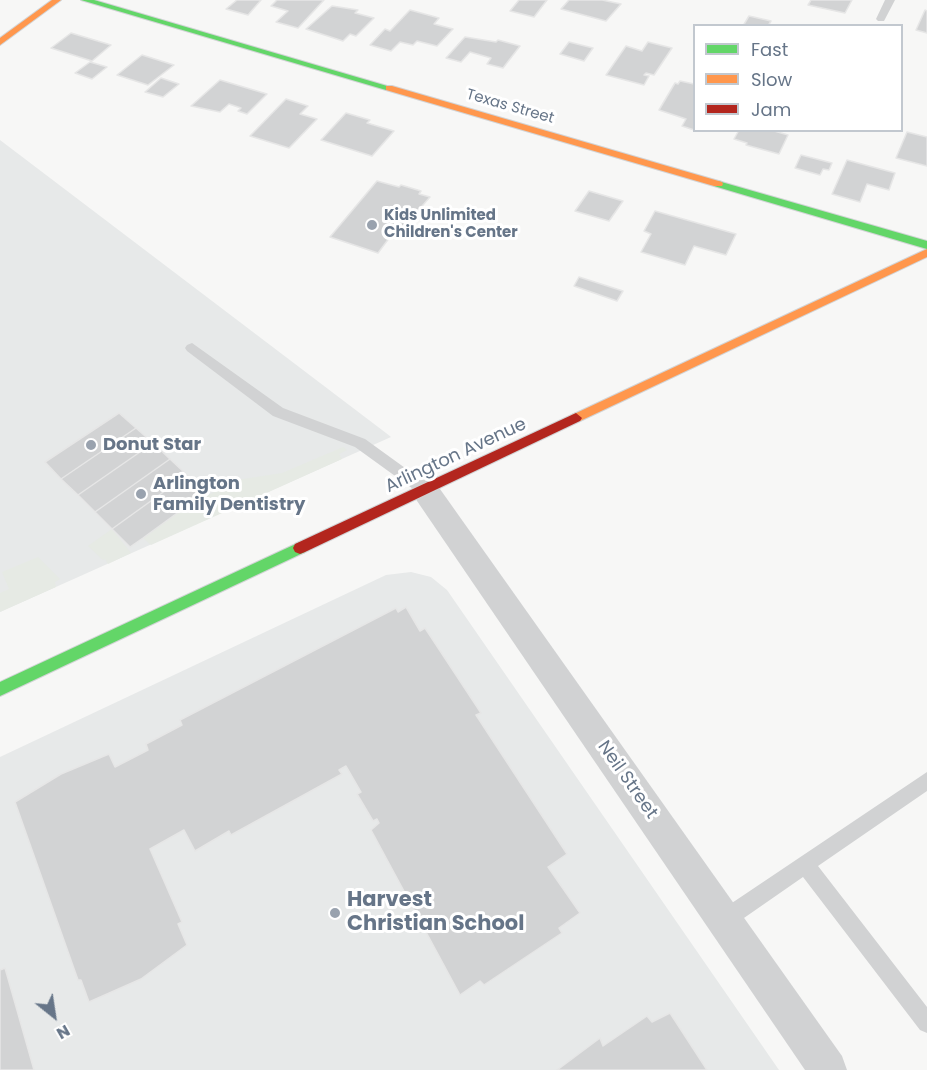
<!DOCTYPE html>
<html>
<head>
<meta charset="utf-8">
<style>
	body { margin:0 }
	#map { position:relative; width:927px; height:1070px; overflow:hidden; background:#f7f7f6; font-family:Poppins,sans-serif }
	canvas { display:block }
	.legend { position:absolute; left:693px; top:24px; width:210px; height:108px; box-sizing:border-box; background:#fff; border:2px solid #c2c8cf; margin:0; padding:8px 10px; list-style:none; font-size:18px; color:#667588 }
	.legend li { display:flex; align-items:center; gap:12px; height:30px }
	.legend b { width:30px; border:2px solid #c2c8cf }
	.north { position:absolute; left:24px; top:986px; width:60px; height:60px; -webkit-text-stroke:4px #fff; paint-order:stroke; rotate:150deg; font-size:16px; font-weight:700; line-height:24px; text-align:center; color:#667588 }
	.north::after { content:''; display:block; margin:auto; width:21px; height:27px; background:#667588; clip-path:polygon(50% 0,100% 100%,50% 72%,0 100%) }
</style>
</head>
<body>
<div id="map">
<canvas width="927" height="1070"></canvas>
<ul class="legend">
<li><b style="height:8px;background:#63d668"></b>Fast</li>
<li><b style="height:8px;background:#ff974d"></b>Slow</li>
<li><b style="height:8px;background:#b3261e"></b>Jam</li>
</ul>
<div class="north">N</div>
</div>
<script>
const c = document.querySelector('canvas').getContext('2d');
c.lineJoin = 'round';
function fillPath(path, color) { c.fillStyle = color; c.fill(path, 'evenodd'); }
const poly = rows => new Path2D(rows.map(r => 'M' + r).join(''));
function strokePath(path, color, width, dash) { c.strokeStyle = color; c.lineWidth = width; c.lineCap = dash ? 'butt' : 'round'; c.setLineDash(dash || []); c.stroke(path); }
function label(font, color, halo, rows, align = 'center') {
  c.font = font + ' Poppins,sans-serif'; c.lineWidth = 6; c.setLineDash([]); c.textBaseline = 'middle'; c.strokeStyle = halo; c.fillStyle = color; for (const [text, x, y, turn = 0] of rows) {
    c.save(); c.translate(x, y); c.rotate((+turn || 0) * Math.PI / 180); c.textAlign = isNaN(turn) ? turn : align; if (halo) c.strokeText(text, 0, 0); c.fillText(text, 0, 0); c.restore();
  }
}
fillPath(poly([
	[0,140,386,433,391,437,0,612],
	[411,572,431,577,447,590,779,1070,0,1070,0,757,386,575]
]), '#e7e9e9');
fillPath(poly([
	[343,447,347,450,339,454,342,459,151,545,143,538,206,492,211,494,230,481,282,473],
	[112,529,131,553,108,564,105,559,103,560,88,546],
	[38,557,60,579,55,582,56,587,0,612,0,593,9,589,2,572]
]), '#e6eae4');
const building = poly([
	[237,0,261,0,248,15,226,9,237,0],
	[277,0,324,0,298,28,276,22,288,11,271,6,277,0],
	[519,0,547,0,534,17,510,11,519,0],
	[569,0,602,0,621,4,606,21,561,9,569,0],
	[811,0,852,0,845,13,808,5,811,0],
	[332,6,358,10,355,13,374,18,356,36,350,34,343,41,306,29,332,6],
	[410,10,439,18,434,24,453,29,437,46,417,41,413,45,400,42,391,51,370,45,385,29,390,31,410,10],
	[925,10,927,11,927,33,916,30,925,10],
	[749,16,771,21,768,26,743,26,749,16],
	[71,33,111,45,92,61,51,48,71,33],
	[465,37,496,42,498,40,520,46,503,68,487,64,491,58,470,52,461,62,446,58,465,37],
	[569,42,593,48,584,61,560,54,569,42],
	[648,42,672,48,654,75,646,73,644,75,649,76,644,85,606,75,626,46,642,51,648,42],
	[142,55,174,65,148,85,117,75,142,55],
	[90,62,107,67,92,79,75,73,90,62],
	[161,78,179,84,163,97,145,92,161,78],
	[220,80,267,94,247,114,238,111,241,108,229,104,220,112,191,106,220,80],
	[680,81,694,84,694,130,682,126,686,119,659,110,675,83,678,84,680,81],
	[286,99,308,106,300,114,317,119,289,148,250,136,286,99],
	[346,113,370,120,367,123,394,131,372,156,321,140,346,113],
	[739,130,771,130,788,135,779,154,746,145,747,143,734,139,739,130],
	[907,132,927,137,927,166,896,158,907,132],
	[801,155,832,163,829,170,823,169,820,175,795,168,801,155],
	[847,160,895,173,889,190,867,184,860,202,832,194,847,160],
	[377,181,399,187,401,185,421,191,419,194,430,197,394,238,390,237,378,253,330,237,377,181],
	[589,191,623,201,609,221,575,211,589,191],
	[655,211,736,234,726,255,694,246,685,265,641,252,651,234,644,231,655,211],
	[579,277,623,291,617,301,574,286,579,277],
	[119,413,136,428,61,479,45,462,119,413],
	[136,428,153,443,78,495,61,479,136,428],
	[153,443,170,459,95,512,78,495,153,443],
	[170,459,187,475,112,529,95,512,170,459],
	[187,475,206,492,143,538,130,547,112,529,187,475],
	[406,607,420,631,425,628,481,713,476,715,567,854,548,867,580,913,559,928,562,933,484,985,480,981,460,995,371,830,379,823,377,819,373,821,357,794,361,792,346,766,339,770,342,774,231,835,229,831,195,851,184,830,150,849,182,922,178,924,187,945,141,979,89,1002,81,980,78,980,15,802,61,774,109,754,115,767,148,750,146,744,182,725,180,720,396,608,398,612,406,607],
	[5,968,34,1070,0,1070,0,970,5,968],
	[670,1013,707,1070,557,1070,600,1038,603,1046,647,1016,652,1022,670,1013]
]);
fillPath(building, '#d2d3d4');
strokePath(building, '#e6e6e6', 1.5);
const fast = poly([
	[81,0,94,0,394,88,386,90,81,0],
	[718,181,927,241,927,249,714,186,714,182,718,181],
	[300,542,305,544,307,548,305,552,0,696,0,682,300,542]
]);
const slow = poly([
	[52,0,61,0,0,45,0,38,52,0],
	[386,86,392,86,722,182,723,184,722,186,714,186,386,90,386,86],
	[927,249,927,257,580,421,572,421,570,418,572,415,927,249]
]);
const jam = poly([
	[576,413,582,418,580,421,305,552,300,554,295,552,293,548,295,544,576,413]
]);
strokePath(fast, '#d2d4d6', 2);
strokePath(slow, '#d2d4d6', 2);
strokePath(jam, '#d2d4d6', 2);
fillPath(poly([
	[885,0,895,0,884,21,878,21,876,19,885,0],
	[192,343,283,408,365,439,430,486,432,490,430,494,420,494,355,447,273,416,187,351,185,348,187,345,192,343],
	[927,772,927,791,818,866,927,1007,927,1033,920,1030,803,877,731,927,724,929,717,927,715,920,717,913,927,772]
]), '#d1d2d3');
fillPath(poly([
	[425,479,435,482,842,1056,847,1070,805,1070,415,498,411,490,415,482,425,479]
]), '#d1d2d3');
fillPath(fast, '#63d668');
fillPath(slow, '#ff974d');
fillPath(jam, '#b3261e');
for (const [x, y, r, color] of [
	[372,225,6,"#99a2ae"],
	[91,445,6,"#99a2ae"],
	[141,494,6,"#99a2ae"],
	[335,913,6,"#99a2ae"]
]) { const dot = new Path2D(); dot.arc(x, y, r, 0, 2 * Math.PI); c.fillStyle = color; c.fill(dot); strokePath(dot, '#fff', 2); }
label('15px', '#667588', '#fff', [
	["Texas Street",510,107,16]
]);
label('bold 15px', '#667588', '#fff', [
	["Kids Unlimited",384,216],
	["Children's Center",384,233]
], 'left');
label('bold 18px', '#667588', '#fff', [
	["Donut Star",103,445],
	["Arlington",153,484],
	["Family Dentistry",153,505]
], 'left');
label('18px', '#667588', '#fff', [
	["Arlington Avenue",456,456,-25],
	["Neil Street",627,780,55]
]);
label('bold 21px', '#667588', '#fff', [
	["Harvest",347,901],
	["Christian School",347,925]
], 'left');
</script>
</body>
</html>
